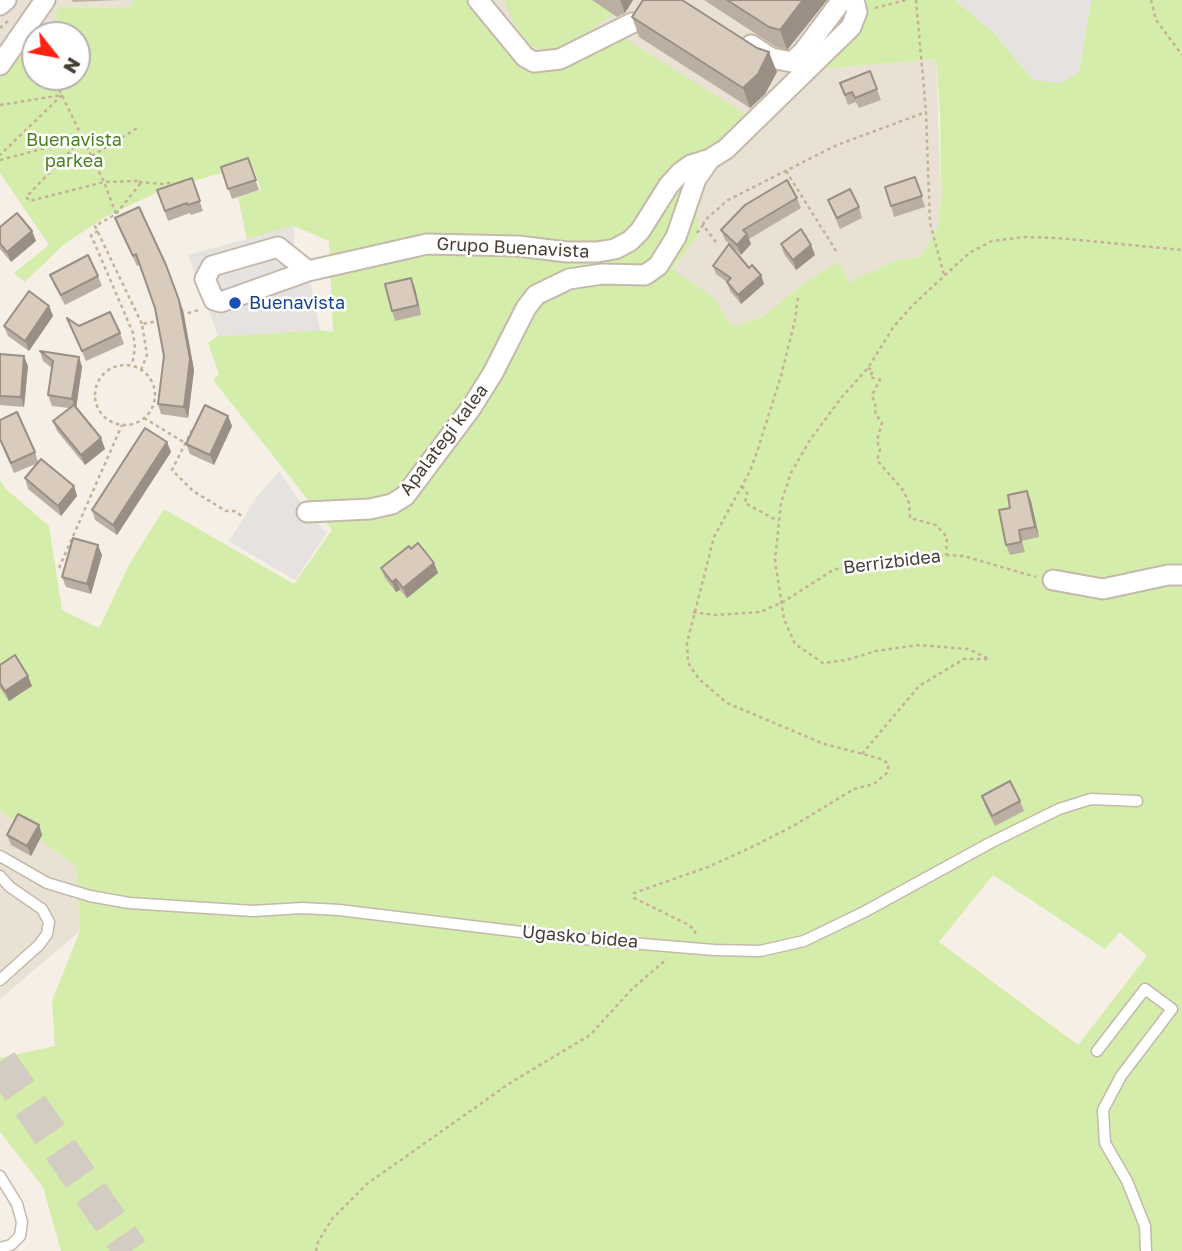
<!DOCTYPE html>
<html>
<head>
<meta charset="utf-8">
<style>
	body { margin:0 }
	#map { position:relative; width:1182px; height:1251px; overflow:hidden; background:#f5efe6; font-family:"Golos Text",sans-serif }
	canvas { display:block }
	.north { position:absolute; left:21px; top:21px; width:70px; height:70px; box-sizing:border-box; background:#fff; border:2px solid #b6b2ae; border-radius:50%; rotate:121deg; font-size:19px; font-weight:700; line-height:28px; text-align:center; color:#483f34 }
	.north::after { content:''; display:block; margin:auto; width:24px; height:32px; background:#ff2213; clip-path:polygon(50% 0,100% 100%,50% 72%,0 100%) }
</style>
</head>
<body>
<div id="map">
<canvas width="1182" height="1251"></canvas>
<div class="north">N</div>
</div>
<script>
const c = document.querySelector('canvas').getContext('2d');
c.lineJoin = 'round';
function fillPath(path, color) { c.fillStyle = color; c.fill(path, 'evenodd'); }
const poly = rows => new Path2D(rows.map(r => 'M' + r).join(''));
function strokePath(path, color, width, dash) { c.strokeStyle = color; c.lineWidth = width; c.lineCap = dash ? 'butt' : 'round'; c.setLineDash(dash || []); c.stroke(path); }
function label(font, color, halo, rows, align = 'center') {
  c.font = font + ' "Golos Text",sans-serif'; c.lineWidth = 5; c.setLineDash([]); c.textBaseline = 'middle'; c.strokeStyle = halo; c.fillStyle = color; for (const [text, x, y, turn = 0] of rows) {
    c.save(); c.translate(x, y); c.rotate((+turn || 0) * Math.PI / 180); c.textAlign = isNaN(turn) ? turn : align; if (halo) c.strokeText(text, 0, 0); c.fillText(text, 0, 0); c.restore();
  }
}
fillPath(poly([
	[0,0,133,0,129,8,58,7,51,32,35,33,0,79],
	[492,0,864,0,864,24,858,34,820,69,936,59,941,201,938,226,921,257,899,259,849,282,838,263,800,286,762,317,732,327,714,298,672,270,699,235,697,197,716,167,761,125,519,57],
	[0,811,76,866,80,931,0,999]
]), '#e9e1d3');
fillPath(poly([
	[133,0,492,0,519,57,533,68,619,35,761,124,716,167,697,197,699,235,672,269,714,298,732,327,762,317,800,286,838,262,849,282,899,259,921,257,938,226,941,201,940,114,936,59,819,69,858,34,864,24,864,0,955,0,993,32,1033,80,1079,72,1091,0,1182,0,1182,1251,61,1251,43,1187,0,1132,0,1058,55,1046,52,1001,80,931,76,866,0,811,0,480,5,488,49,526,62,610,99,628,130,563,164,509,294,584,332,530,213,380,219,374,208,343,218,336,320,330,333,332,329,241,294,226,247,239,238,197,261,190,252,164,160,191,105,217,63,245,25,282,14,273,49,245,0,173,0,79,35,33,51,32,58,7,129,8],
	[35,35,77,35,77,77,35,77],
	[993,875,1105,949,1120,932,1147,956,1078,1045,939,942],
	[504,0,592,0,614,14,558,52,542,51,530,45,515,26]
]), '#d5edab');
fillPath(poly([
	[955,0,1091,0,1079,72,1061,83,1033,80,993,32],
	[294,226,294,248,305,256,320,330,218,336,188,255],
	[279,471,307,512,327,533,295,580,229,541,256,498]
]), '#e5e2df');
strokePath(poly([
	[0,1062,131,1251]
]), '#d2ccc2', 35, [35, 18]);
const lane = poly([
	[0,856,47,883,90,896,129,903,253,911,302,908,339,910,571,938,714,950,760,951,804,941,864,912,990,843,1059,809,1091,799,1137,801],
	[0,876,10,887,42,909,49,922,47,934,39,945,0,980],
	[1097,1051,1145,989,1172,1009,1121,1076,1103,1110,1105,1143,1127,1181,1145,1226,1146,1251],
	[0,1176,17,1204,22,1222,20,1236,11,1245,0,1248]
]);
const street = poly([
	[478,0,525,57,534,62,560,59,632,23],
	[0,5,6,0],
	[751,45,771,58,792,62,803,52,842,0],
	[0,65,45,0],
	[308,271,278,247,212,266,205,279,214,300,221,302,308,271,427,244,518,246,567,252,597,252,615,249,630,241,640,231,669,185,681,172,691,165,710,159,726,149,851,27,857,12,854,0],
	[307,512,370,509,392,504,405,496,471,408,493,373,526,308,536,295,569,279,602,274,645,275,658,266,676,237,696,179,710,159],
	[1053,580,1103,589,1168,575,1182,575]
]);
strokePath(lane, '#c4b9ab', 13);
strokePath(street, '#c4b9ab', 23);
strokePath(poly([
	[916,0,926,112,930,223,944,275],
	[1151,0,1156,20,1182,55],
	[875,8,906,0],
	[0,28,8,21],
	[53,77,104,182,116,214],
	[0,105,62,95,0,155],
	[92,156,139,127],
	[0,160,83,138,26,197,30,201,104,182,138,181,140,184,116,214,95,226,142,324],
	[786,171,838,254],
	[139,182,162,184,174,182],
	[703,225,705,220,728,200,837,145,926,112],
	[98,231,91,235,133,333,135,348,132,365],
	[697,233,703,225,718,245],
	[181,315,199,310],
	'95 395a30 30 0 1 1 60 0a30 30 0 1 1-60 0Z',
	[868,368,873,371,870,377,880,380,872,395,876,408,875,414,882,422,877,441,880,450,877,460,903,490,909,503,910,518,936,525,947,537,946,555],
	[141,370,147,355,142,324,158,321],
	[144,418,185,443],
	[192,430,172,470,193,491,226,511,234,511,244,517],
	[742,486,747,493,745,503,778,521],
	[59,568,122,425],
	[693,612,715,615,760,612,783,602,833,570,864,562,914,560,946,555,964,556,1036,577],
	[862,754,919,686,964,659,989,659,968,649,918,645,876,651,846,660,823,663,795,644,784,619,775,560,781,503,791,473,810,440,841,398,868,368,894,326,914,304,969,253,992,241,1025,237,1058,238,1182,250],
	[695,934,695,930,687,924,634,898,634,893,708,867,754,846,793,826,854,789,874,784,888,772,888,763,878,758,824,744,727,703,699,679,688,663,687,643,714,537,750,471,756,455,781,376,795,320,798,297],
	[316,1251,318,1242,332,1219,367,1184,510,1083,590,1035,633,988,667,959]
]), '#c4b197', 2.5, [3.5, 3.5]);
strokePath(lane, '#fff', 10);
strokePath(street, '#fff', 19);
fillPath(poly([
	[72,0,119,0,73,2],
	[592,0,633,0,625,13,617,17],
	[704,0,827,0,787,50,776,47],
	[632,17,777,72,765,94,750,108,639,37],
	[870,71,881,100,859,108,856,102,848,105,840,83],
	[248,158,259,190,232,199,221,167],
	[915,177,925,207,894,217,891,206],
	[192,178,203,211,191,215,190,213,168,221,157,190],
	[797,198,801,208,749,239,751,244,741,255,725,240,721,230],
	[828,200,859,207,862,218,840,229],
	[115,218,166,265,183,310,194,370,188,418,161,414,158,404,164,356,155,308,139,265,137,266],
	[0,227,32,231,36,241,11,262,0,249],
	[781,244,815,255,796,270,784,254],
	[713,266,761,275,764,284,741,304,730,291,727,282,716,274],
	[50,275,98,276,102,286,65,305,54,285],
	[415,288,421,315,395,321,392,311],
	[49,306,53,316,29,351,8,336,4,326],
	[67,318,79,326,120,333,124,344,86,361],
	[40,351,79,357,82,367,76,408,101,438,105,449,85,465,57,431,53,421,69,408,52,406,48,395,52,368,43,361],
	[0,354,28,366,24,407,0,405],
	[228,416,232,426,214,465,190,454,186,444],
	[0,420,35,452,38,462,74,486,77,496,61,516,28,489,25,478,38,463,14,473,0,441],
	[167,442,171,452,117,535,95,520,92,510],
	[1027,491,1031,501,1039,537,1022,541,1025,552,1010,555,1006,545,1010,508],
	[411,549,434,563,438,573,407,598,400,590,396,592,385,578,381,568],
	[102,555,91,594,66,587,62,577],
	[0,668,32,686,9,701,0,688],
	[982,796,1020,801,1024,811,995,826,985,806],
	[39,825,42,835,31,856,11,845,7,835]
]), '#bbafa3');
fillPath(poly([
	[620,0,633,0,625,13],
	[803,0,827,0,787,50,780,30],
	[769,52,777,72,765,94,750,108,743,88],
	[32,231,36,241,11,262,7,252],
	[747,234,751,244,741,255,737,245],
	[811,245,815,255,796,270,793,260],
	[761,275,764,284,741,304,738,295],
	[411,278,415,288,421,315,418,305],
	[179,300,183,310,194,370,188,418,184,407],
	[49,306,53,316,29,351,25,341],
	[24,356,28,366,24,407,21,397],
	[79,357,82,367,76,409,72,399],
	[228,416,232,426,214,465,210,455],
	[101,438,105,449,85,465,81,455],
	[167,442,171,452,117,535,113,525],
	[74,486,77,496,61,516,58,506],
	[1027,491,1031,501,1039,537,1035,527],
	[98,545,102,555,91,594,87,584],
	[434,563,438,573,407,598,403,588],
	[396,579,400,590,396,592,392,582],
	[28,676,32,686,9,701,5,691],
	[39,825,42,835,31,856,27,846]
]), '#998f84');
const building = poly([
	[643,0,682,0,757,48,769,52,758,74,743,88,632,17,643,0],
	[727,0,803,0,780,30,769,27,727,0],
	[870,71,877,89,855,98,852,92,845,95,840,83,870,71],
	[248,158,256,180,228,189,221,167,248,158],
	[915,177,922,196,891,206,885,187,915,177],
	[192,178,200,201,188,205,187,203,165,211,157,190,192,178],
	[787,180,797,198,743,230,747,234,737,245,721,230,745,205,787,180],
	[850,189,859,207,837,218,828,200,850,189],
	[139,207,166,265,179,300,190,359,184,407,158,404,164,356,155,308,136,254,133,256,115,218,139,207],
	[17,213,32,231,7,252,0,243,0,227,17,213],
	[801,229,811,245,793,260,781,244,801,229],
	[729,244,749,268,752,265,761,275,738,295,727,282,731,278,713,266,729,244],
	[88,255,98,276,61,295,50,275,88,255],
	[411,278,418,305,392,311,385,284,411,278],
	[29,291,49,306,25,341,4,326,29,291],
	[110,312,120,333,82,351,67,318,79,326,110,312],
	[40,351,79,357,72,399,48,395,53,361,40,351],
	[0,354,24,356,21,397,0,396,0,354],
	[74,405,101,438,81,455,53,421,74,405],
	[205,405,228,416,210,455,186,444,205,405],
	[17,412,35,452,11,463,0,439,0,420,17,412],
	[145,428,167,442,113,525,92,510,145,428],
	[41,459,74,486,58,506,25,478,41,459],
	[1027,491,1035,527,1019,530,1021,542,1006,545,999,510,1010,508,1008,495,1027,491],
	[73,538,98,545,87,584,62,577,73,538],
	[418,543,434,563,403,588,396,579,392,582,381,568,409,546,411,549,418,543],
	[15,655,28,676,5,691,0,683,0,665,15,655],
	[1010,781,1020,801,992,816,982,796,1010,781],
	[18,814,39,825,27,846,7,835,18,814]
]);
fillPath(building, '#daccbd');
strokePath(building, '#998f84', 2);
for (const [x, y, r, color] of [
	[235,303,7,"#1a4fb4"]
]) { const dot = new Path2D(); dot.arc(x, y, r, 0, 2 * Math.PI); c.fillStyle = color; c.fill(dot); strokePath(dot, '#fff', 2.5); }
label('18px', '#4d8022', '#fff', [
	["Buenavista",74,140],
	["parkea",74,161]
]);
label('18px', '#483f34', '#fff', [
	["Grupo Buenavista",513,248,3],
	["Apalategi kalea",444,440,-53],
	["Berrizbidea",892,562,-7],
	["Ugasko bidea",580,937,5]
]);
label('18px', '#164399', '#fff', [
	["Buenavista",249,303]
], 'left');
</script>
</body>
</html>
